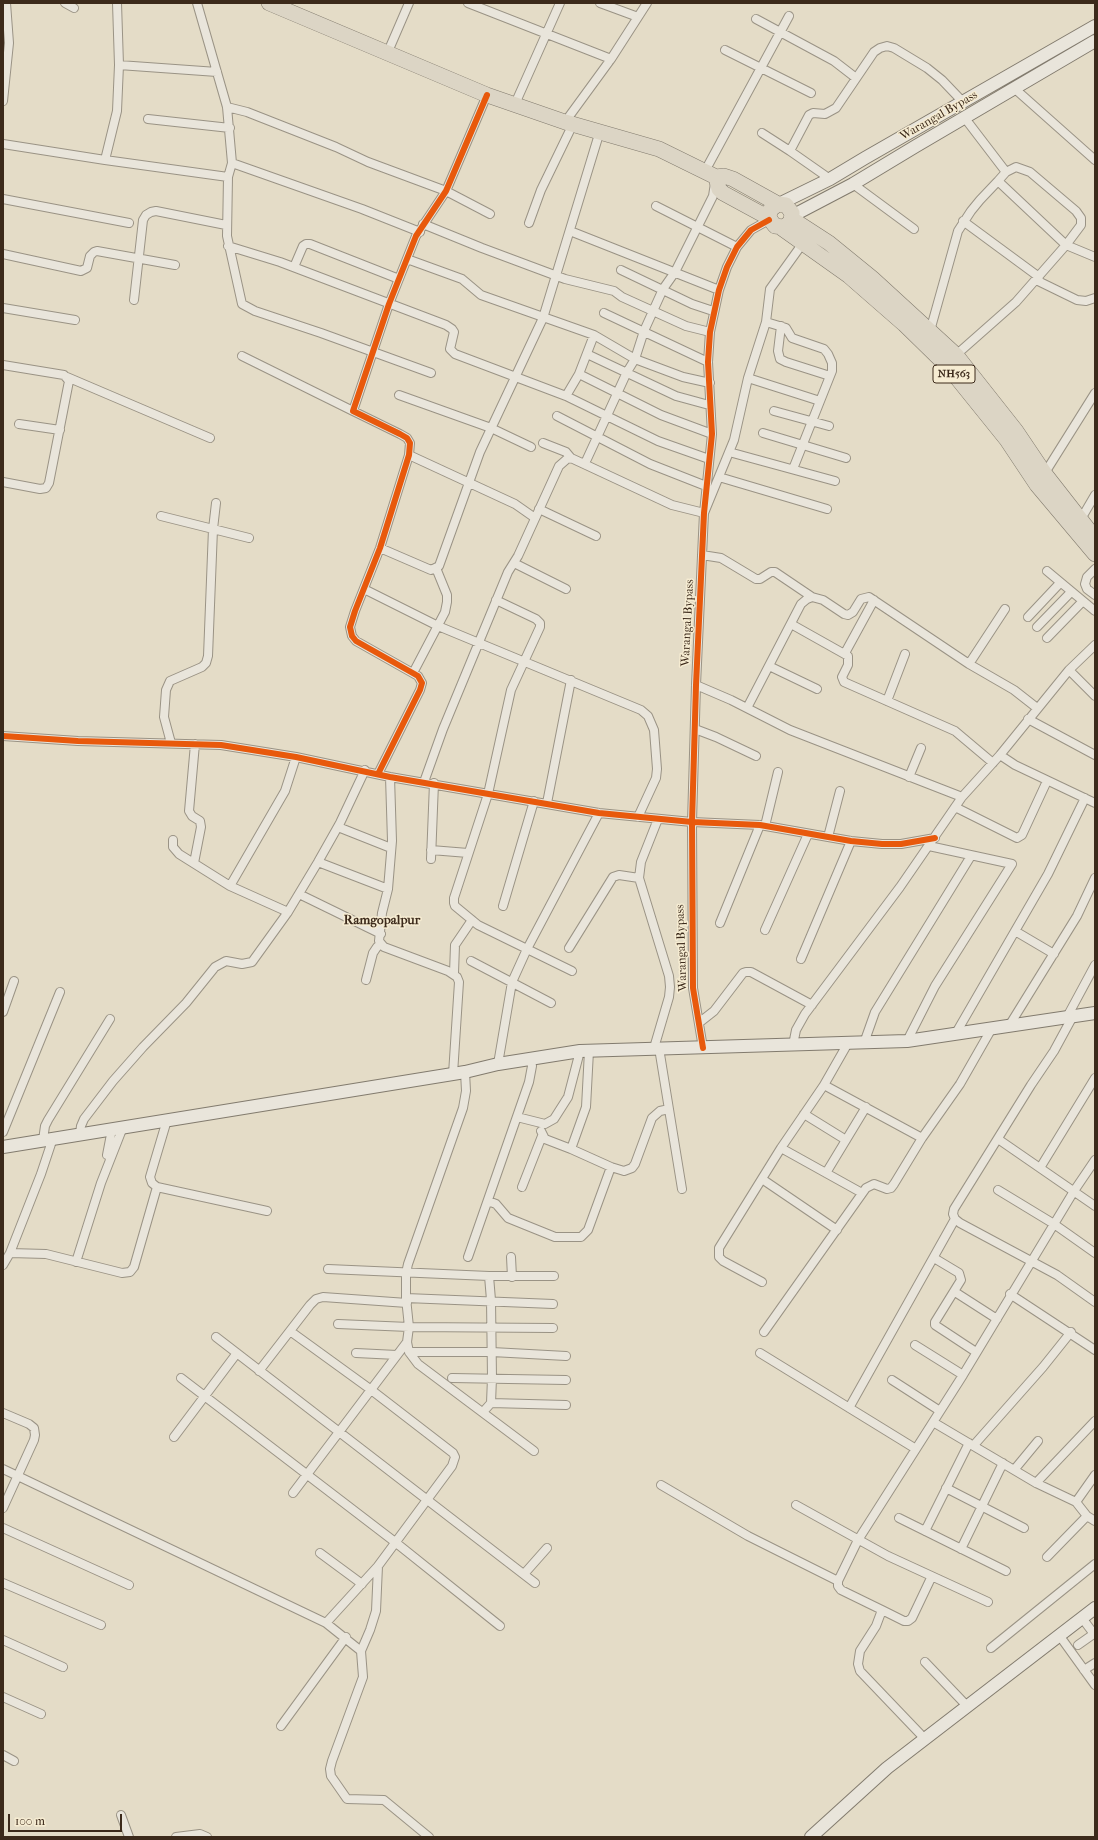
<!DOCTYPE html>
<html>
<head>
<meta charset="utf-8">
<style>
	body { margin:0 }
	#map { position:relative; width:1098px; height:1840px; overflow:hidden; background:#e4dcc7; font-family:"IM FELL French Canon",serif }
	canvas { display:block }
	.frame { position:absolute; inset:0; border:4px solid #3c2a1b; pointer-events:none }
	.scale { position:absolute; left:8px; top:1814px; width:114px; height:18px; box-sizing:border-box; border:2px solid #3c2a1b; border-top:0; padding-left:5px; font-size:12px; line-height:14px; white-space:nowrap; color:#3c2a1b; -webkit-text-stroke:3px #f6ecd2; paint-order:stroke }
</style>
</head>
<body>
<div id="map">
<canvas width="1098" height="1840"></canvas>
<div class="frame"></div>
<div class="scale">100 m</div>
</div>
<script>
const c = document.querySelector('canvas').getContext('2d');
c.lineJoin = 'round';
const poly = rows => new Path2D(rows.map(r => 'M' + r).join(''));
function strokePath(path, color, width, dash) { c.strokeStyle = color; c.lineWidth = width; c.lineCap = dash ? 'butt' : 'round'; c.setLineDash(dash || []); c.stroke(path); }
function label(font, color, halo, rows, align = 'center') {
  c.font = font + ' "IM FELL French Canon",serif'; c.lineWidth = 3; c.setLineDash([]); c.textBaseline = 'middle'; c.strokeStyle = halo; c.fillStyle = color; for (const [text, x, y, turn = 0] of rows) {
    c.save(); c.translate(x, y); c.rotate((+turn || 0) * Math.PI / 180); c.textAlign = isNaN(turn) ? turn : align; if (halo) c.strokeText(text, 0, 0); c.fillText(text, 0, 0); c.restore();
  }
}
const street = poly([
	[65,3,74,8],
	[197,3,227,107,232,163,228,177,227,236,242,304,255,311,321,333,431,373],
	[468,3,611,59],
	[600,3,638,17],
	[756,19,834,61,856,78],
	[725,50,811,93],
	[387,54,409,3],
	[119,65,217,72],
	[1014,88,1095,160],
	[3,101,9,43,6,3],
	[515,104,560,3],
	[227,107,247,112,336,147,368,162,446,191,490,214],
	[964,117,1006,172],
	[148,119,230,128],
	[565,122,611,59,647,3],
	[762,133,790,151],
	[3,144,105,160,117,111,119,65,117,3],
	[105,160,228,177],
	[232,163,362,209,420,232],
	[705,171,789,16],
	[830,179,790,151,809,115,813,113,825,114,836,108,874,52,880,48,887,46,894,48,927,68,942,80,963,102],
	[853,184,914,229],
	[3,199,129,223],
	[656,206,737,247],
	[963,221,1039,277],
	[529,223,541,190,573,124],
	[423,224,482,248,565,279,614,291,622,297,686,326,710,332],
	[570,231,719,290],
	[228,246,280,262,446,325,452,329,454,332,450,349,455,354,566,396,658,441,709,459],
	[3,254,81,271,87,268,90,256,94,252,97,251,175,265],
	[407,259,462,279,481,295,594,335,635,359,683,377,710,383],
	[294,267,303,246,306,244,310,244,399,279],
	[621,270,692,304,713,311],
	[1036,280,1077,300,1086,301,1095,298],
	[134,300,143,220,146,215,151,212,156,211,226,225],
	[3,308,75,320],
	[604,313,708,362],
	[766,322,786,328,792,338,824,349,828,354,832,363,832,371,793,469],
	[781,326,778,351,780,359,786,362,830,376],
	[930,331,958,231,971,211,980,200,998,181,1006,172,1016,167,1030,172,1076,211,1081,218,1081,225,1066,245,998,181],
	[587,354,676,396,709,405],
	[956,355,1016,302,1066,245,1095,257],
	[242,356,353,411],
	[3,365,64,375,69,381,49,483,46,488,40,489,3,482],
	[579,374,661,415,712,434],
	[67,377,210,438],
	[748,378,820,401],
	[399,395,491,428,531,447],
	[566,396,579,374,594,335],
	[774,411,829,426],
	[557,416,650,464,706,486],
	[19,424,60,430],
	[763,433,846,458],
	[543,443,566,452,571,458],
	[729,452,835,481],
	[409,455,515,504,535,518],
	[584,464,672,505,704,513,734,440,748,378,766,322,770,289,803,243],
	[1043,476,1095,393],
	[719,477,827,509],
	[539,509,596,536],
	[161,516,249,538],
	[1081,519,1095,495],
	[380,548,431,570,439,566,480,452,543,318,600,131],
	[702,555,721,558,756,579,760,579,771,572,775,572,812,597],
	[514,563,566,589],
	[1095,569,1087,577,1085,584,1087,589,1095,595],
	[1047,571,1095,611],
	[364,589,438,626,641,710,648,716,654,730,657,769,656,778,638,817],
	[496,600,536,619,540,623,540,627,511,690,488,794,454,898,454,903,455,906,478,925,572,971],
	[1028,617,1060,583],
	[791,624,848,656,848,665,842,677,844,682,955,731,993,763],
	[1037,627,1071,592],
	[1047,638,1083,601],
	[845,653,874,600],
	[969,664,1005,609],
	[769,666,817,689],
	[1069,670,1095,696],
	[413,673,445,612,447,602,447,595,436,568],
	[696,685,731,700,790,730,962,797],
	[887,701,905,654],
	[747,708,801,604,807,599,812,597,823,600,844,614,848,615,853,612,861,599,869,597,969,664,1014,690,1037,708],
	[1028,719,1095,755],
	[695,729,716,737,756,756],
	[3,736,78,741,221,745,296,757,390,777,599,813,692,822,760,825,851,841,882,844,901,844,935,838],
	[171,743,164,717,166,690,170,681,202,667,206,663,208,656,213,529,216,503],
	[1000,755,1015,765,1095,803],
	[378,774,420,690,422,683,418,676,356,641,352,636,350,627,355,611,380,548,409,455,410,443,407,438,400,434,353,411,389,304,416,236,446,191,487,95],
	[390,777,392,841,388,889,382,913,379,941,384,947,448,971,457,977,459,982,453,1074],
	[909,777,921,748],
	[424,782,443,729,508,572,518,556,559,466,567,459,571,458,584,464,587,459,627,372,635,359,644,331,663,289,675,272,713,196,715,183],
	[547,803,571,680],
	[955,807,1017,838,1022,835,1047,781],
	[765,826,778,772],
	[338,827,391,848],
	[828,837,840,791],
	[173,840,173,847,179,854,230,886],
	[431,850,468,853],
	[431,859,434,783],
	[318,862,388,889],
	[194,863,201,827,200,821,192,816,189,811,195,744],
	[299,894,381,934],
	[503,906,534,801],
	[288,912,230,886,285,791,296,757],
	[720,923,760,825],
	[765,930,808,834],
	[1015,931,1054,954],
	[569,948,613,877,619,875,639,878],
	[801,959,851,841],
	[471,961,551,1003],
	[454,973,455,945,472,920],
	[366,980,373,953,377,947,381,944],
	[3,1012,14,981],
	[1073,1016,1054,1051,1031,1085,954,1209,953,1214,955,1219,960,1223,1057,1275,1095,1302],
	[1067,1017,1095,965],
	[700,1022,714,1011,743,973,746,972,751,972,812,1005],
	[1009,1026,1077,916,1095,878],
	[956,1033,1048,874,1085,798],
	[907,1041,935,986,1012,864,929,846],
	[864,1043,875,1012,971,856],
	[793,1045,796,1030,805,1014,900,887,962,797,1000,755,1069,670,1095,645],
	[654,1048,669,997,670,987,669,976,639,878,641,862,658,819],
	[659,1048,682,1189],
	[703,1048,693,988,692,822,696,685,704,513,712,434,708,362,710,332,719,290,727,267,737,247,751,230,769,220],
	[498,1064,512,982,527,949,599,813],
	[465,1072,466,1091,463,1108,408,1264,406,1273,406,1298,409,1327,407,1342,409,1352,418,1364,534,1451],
	[824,1085,922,1138],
	[804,1114,846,1140],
	[517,1117,545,1124,554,1119,568,1097,580,1051],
	[541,1131,545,1139,571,1149],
	[3,1132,60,992],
	[80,1133,81,1126,84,1119,113,1081,143,1047,186,1003,215,967,226,961,242,964,252,962,288,912,318,862,340,823,365,770],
	[998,1139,1095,1206],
	[43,1140,45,1126,48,1120,110,1019],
	[781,1148,862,1193],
	[107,1155,112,1129],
	[611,1167,624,1171,632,1168,635,1164,652,1118,660,1111,669,1109],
	[1040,1168,1095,1078],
	[826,1173,866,1107],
	[762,1179,837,1230],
	[157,1187,267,1211],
	[522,1187,542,1136],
	[998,1190,1054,1224,1095,1253],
	[488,1201,496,1204,508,1218,555,1237,581,1237,588,1230,611,1167,571,1149,586,1107,589,1051],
	[10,1253,46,1254,122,1273,130,1272,134,1267,157,1187,152,1183,150,1177,167,1120],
	[468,1257,529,1082,532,1066,530,1058],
	[511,1257,512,1277],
	[934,1258,959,1273,961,1280,935,1322,935,1325,976,1352],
	[76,1262,101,1183,123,1127],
	[3,1265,10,1253,41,1174,53,1138],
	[328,1269,489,1276,554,1276],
	[762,1282,723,1261,719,1257,719,1248,781,1148,824,1085,848,1043],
	[955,1292,997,1319],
	[1010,1294,1095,1350],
	[406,1298,553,1304],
	[338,1324,409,1327,553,1328],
	[290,1331,370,1389,453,1453,455,1457,452,1466,378,1566,376,1611,370,1630,361,1651,363,1677,332,1761,330,1769,331,1776,347,1799,384,1800,429,1837],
	[764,1332,866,1188,874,1184,887,1189,891,1188,894,1184,922,1138,960,1084,992,1028],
	[216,1337,535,1583],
	[915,1345,963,1375],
	[409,1352,492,1352,566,1356],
	[356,1353,397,1355],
	[760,1353,916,1449],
	[259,1371,310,1305,316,1299,323,1297,407,1303],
	[181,1378,395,1542,500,1626],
	[452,1378,566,1380],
	[892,1380,940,1411],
	[491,1403,566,1405],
	[849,1408,955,1219],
	[483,1412,491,1403,492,1378,491,1300,489,1276],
	[3,1413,29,1424,34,1428,35,1435,34,1440,3,1508],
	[933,1422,1036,1483,1076,1502,1087,1516,1095,1521],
	[174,1437,237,1353],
	[974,1445,1043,1367,1071,1332],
	[3,1469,326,1623],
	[1014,1470,1038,1441],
	[1036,1483,1095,1421],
	[661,1485,748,1536,838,1581],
	[946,1488,1024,1528],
	[293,1493,407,1342],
	[1076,1502,1095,1475],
	[796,1505,888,1556,988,1602],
	[899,1518,1006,1571],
	[3,1528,129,1585],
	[925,1531,969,1443],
	[961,1549,1003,1463],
	[320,1553,362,1584],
	[1047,1557,1087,1516],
	[524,1574,547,1548],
	[3,1583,101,1625],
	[882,1610,904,1621,908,1621,912,1618,931,1578],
	[1082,1618,1094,1634],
	[1059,1635,1095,1685],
	[3,1640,63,1667],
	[1078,1645,1095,1633],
	[991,1648,1095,1564],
	[361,1651,326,1623,378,1566],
	[925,1662,967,1706],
	[1084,1670,1095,1663],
	[3,1697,41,1714],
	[281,1726,346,1637],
	[925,1739,860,1671,858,1664,860,1651,876,1626,882,1610,841,1590,838,1586,838,1581,858,1540,963,1375,1074,1191,1095,1160],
	[3,1755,14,1761],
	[121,1815,129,1837],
	[176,1837,200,1834,207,1837]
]);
const secondary = poly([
	[781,203,830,179,865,158,1095,26],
	[792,216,853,184,916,146,1095,41],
	[3,1147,465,1072,498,1064,580,1051,907,1041,1095,1013],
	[811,1837,887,1768,1095,1608]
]);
const highway = poly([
	[269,3,487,95,565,122,659,149,716,177,724,176,733,179,778,204],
	[716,177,719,189,723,193,769,218,775,226,783,227,787,225,791,221,792,213,786,205,778,204,770,210,769,218],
	[792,219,829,243,872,278,956,355,1016,431,1045,474,1095,538],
	[780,227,849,276,904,324,949,368,1007,440,1037,485,1095,554]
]);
strokePath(street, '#9a9385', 10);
strokePath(secondary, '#827b6e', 14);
strokePath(highway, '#827b6e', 16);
strokePath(street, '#e9e5db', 8);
strokePath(secondary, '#e9e5db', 12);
strokePath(highway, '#dcd5c5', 15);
strokePath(poly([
	[3,736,78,741,221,745,296,757,390,777,599,813,692,822,760,825,851,841,882,844,901,844,935,838],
	[378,774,420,690,422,683,418,676,356,641,352,636,350,627,355,611,380,548,409,455,410,443,407,438,400,434,353,411,389,304,416,236,446,191,487,95],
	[703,1048,693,988,692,822,696,685,704,513,712,434,708,362,710,332,719,290,727,267,737,247,751,230,769,220]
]), '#e8590c', 6);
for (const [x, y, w] of [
	[954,374,42]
]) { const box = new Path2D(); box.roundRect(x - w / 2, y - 9, w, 18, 3); c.fillStyle = '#f6ecd2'; c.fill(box); strokePath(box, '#3c2a1b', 1); }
label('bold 11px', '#3c2a1b', null, [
	["NH563",954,374]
]);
label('12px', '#3c2a1b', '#f6ecd2', [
	["Warangal Bypass",939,116,-30],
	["Warangal Bypass",688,623,-87],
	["Warangal Bypass",682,948,-92]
]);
label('bold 13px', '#3c2a1b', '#f6ecd2', [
	["Ramgopalpur",382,921]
]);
</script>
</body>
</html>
